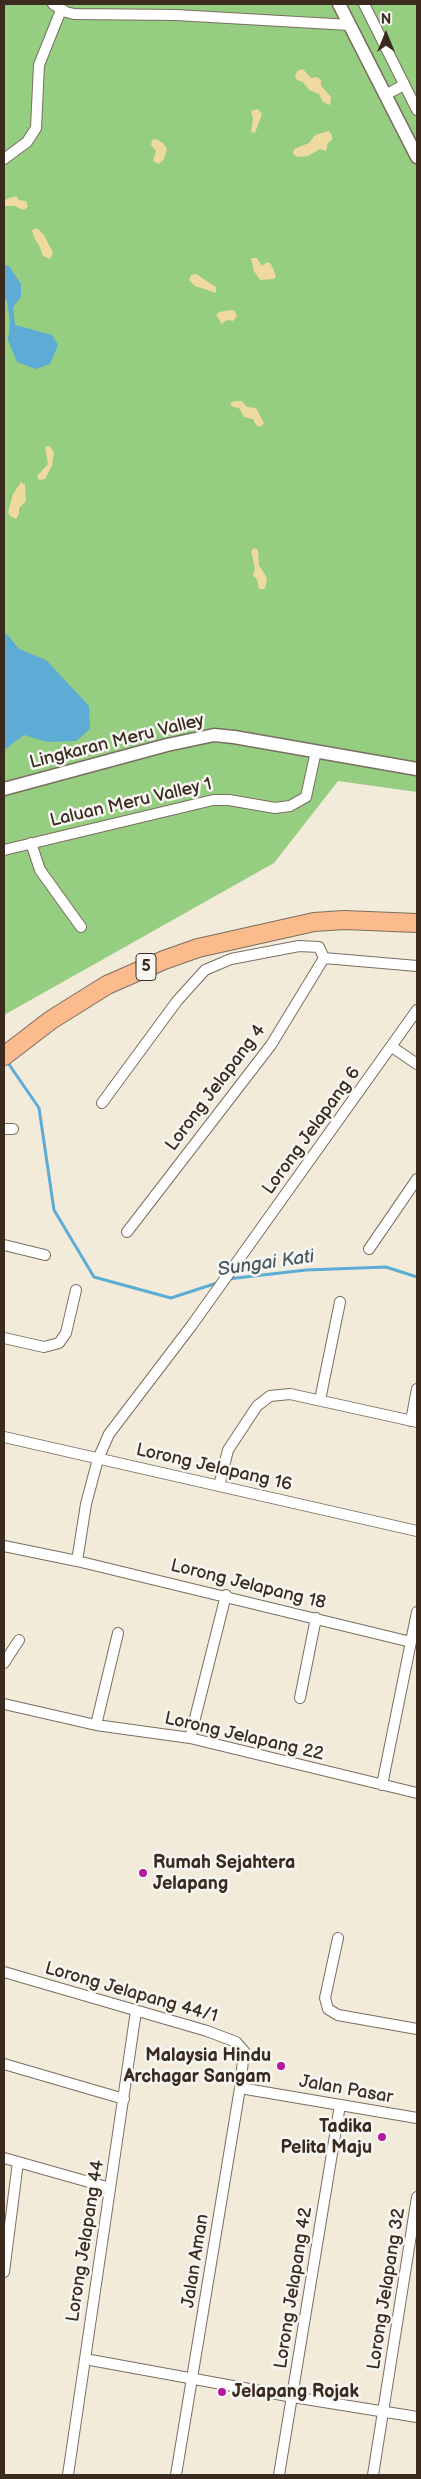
<!DOCTYPE html>
<html>
<head>
<meta charset="utf-8">
<style>
	body { margin:0 }
	#map { position:relative; width:421px; height:2479px; overflow:hidden; background:#f2ebda; font-family:"Balsamiq Sans",sans-serif }
	canvas { display:block }
	.frame { position:absolute; inset:0; border:5px solid #3b2a1e; pointer-events:none }
	.north { position:absolute; left:361px; top:10px; width:50px; height:50px; -webkit-text-stroke:4px #f6f6f2; paint-order:stroke; rotate:0deg; font-size:14px; font-weight:700; line-height:20px; text-align:center; color:#3b2a1e }
	.north::after { content:''; display:block; margin:auto; width:18px; height:22px; background:#3b2a1e; clip-path:polygon(50% 0,100% 100%,50% 72%,0 100%) }
</style>
</head>
<body>
<div id="map">
<canvas width="421" height="2479"></canvas>
<div class="frame"></div>
<div class="north">N</div>
</div>
<script>
const c = document.querySelector('canvas').getContext('2d');
c.lineJoin = 'round';
function fillPath(path, color) { c.fillStyle = color; c.fill(path, 'evenodd'); }
const poly = rows => new Path2D(rows.map(r => 'M' + r).join(''));
function strokePath(path, color, width, dash) { c.strokeStyle = color; c.lineWidth = width; c.lineCap = dash ? 'butt' : 'round'; c.setLineDash(dash || []); c.stroke(path); }
function label(font, color, halo, rows, align = 'center') {
  c.font = font + ' "Balsamiq Sans",sans-serif'; c.lineWidth = 5; c.setLineDash([]); c.textBaseline = 'middle'; c.strokeStyle = halo; c.fillStyle = color; for (const [text, x, y, turn = 0] of rows) {
    c.save(); c.translate(x, y); c.rotate((+turn || 0) * Math.PI / 180); c.textAlign = isNaN(turn) ? turn : align; if (halo) c.strokeText(text, 0, 0); c.fillText(text, 0, 0); c.restore();
  }
}
fillPath(poly([
	[4,4,417,4,417,792,338,781,274,863,4,1015]
]), '#95cd81');
fillPath(poly([
	[303,69,311,78,317,77,321,80,321,86,331,97,330,105,323,102,319,94,309,90,303,82,297,80,295,77,297,71],
	[258,109,262,114,255,133,251,132,253,118,251,111],
	[329,131,332,135,332,140,328,143,326,151,320,149,308,156,297,157,293,154,294,149,309,143,315,135],
	[156,139,163,143,167,149,164,159,159,164,153,161,156,151,151,145,152,140],
	[16,196,19,200,26,201,28,207,23,210,15,206,4,206,4,200],
	[37,228,44,235,53,253,50,259,43,256,39,245,34,238,32,230],
	[251,258,257,258,262,266,267,262,271,264,276,276,274,279,260,280,254,271],
	[196,274,216,287,216,293,195,286,189,280,191,275],
	[231,310,235,311,237,316,233,321,227,320,222,324,216,315,219,312],
	[234,401,242,401,247,407,256,408,264,423,261,427,256,425,253,419,244,417,239,408,233,407,230,404],
	[49,446,54,452,52,466,45,479,39,480,37,476,48,464,45,447],
	[21,482,25,485,26,501,19,508,19,514,16,519,10,516,8,512,13,494],
	[254,548,258,550,259,565,267,578,265,589,259,589,257,579,253,576,255,568,251,551]
]), '#eeda9e');
fillPath(poly([
	[4,265,9,266,21,284,21,297,13,307,15,325,52,335,58,345,50,364,36,369,17,362,8,340,10,323,7,301,4,295],
	[4,634,7,634,19,649,46,660,89,706,90,729,76,741,48,742,24,735,4,750]
]), '#5cacd6');
strokePath(poly([
	[6,1060,39,1108,54,1210,94,1277,171,1298,220,1282],
	[228,1279,306,1270,386,1267,417,1277]
]), '#5cacd6', 3);
const minor = poly([
	[53,4,66,12,74,14,176,15,350,25],
	[364,4,417,110],
	[385,95,404,85],
	[4,159,27,142,36,128,39,65,61,10],
	[31,843,40,870,81,927],
	[4,850,213,800,229,800,275,808,290,806,306,797,316,751],
	[324,958,417,966],
	[392,1047,417,1064],
	[102,1103,177,1001,205,970,231,959,299,946,319,947,324,958],
	[4,1129,13,1129],
	[127,1232,271,1045,324,958],
	[4,1245,45,1255],
	[369,1249,417,1179],
	[4,1338,44,1347,59,1343,66,1333,76,1290],
	[320,1400,340,1302],
	[411,1421,417,1389],
	[4,1437,417,1531],
	[219,1486,228,1450,257,1406,270,1396,290,1394,417,1422],
	[4,1546,77,1561],
	[411,1642,77,1561,86,1504,98,1459,109,1434,192,1325,417,1010],
	[4,1663,19,1640],
	[300,1698,316,1618],
	[4,1704,96,1725,190,1738,417,1793],
	[96,1725,118,1633],
	[190,1738,226,1595],
	[382,1785,417,1612],
	[338,1938,325,1998,328,2009,338,2015,417,2029],
	[4,1972,207,2031,236,2042,244,2051,240,2088,176,2475],
	[4,2064,124,2099],
	[240,2088,417,2118],
	[4,2158,110,2188],
	[4,2272,18,2162],
	[85,2359,293,2397,417,2417],
	[68,2475,136,2011],
	[279,2475,340,2105],
	[373,2475,417,2197]
]);
const tertiary = poly([
	[339,4,417,157],
	[4,789,167,745,214,735,234,737,417,769]
]);
const trunk = poly([
	[4,1056,51,1020,107,985,164,960,198,948,314,922,344,920,417,923]
]);
strokePath(minor, '#7b6e60', 12);
strokePath(tertiary, '#7b6e60', 15);
strokePath(trunk, '#7b6e60', 20);
strokePath(minor, '#fff', 10);
strokePath(tertiary, '#fff', 12);
strokePath(trunk, '#fbbb8d', 18);
for (const [x, y, r, color] of [
	[143,1873,5,"#b5179e"],
	[281,2066,5,"#b5179e"],
	[382,2137,5,"#b5179e"],
	[222,2392,5,"#b5179e"]
]) { const dot = new Path2D(); dot.arc(x, y, r, 0, 2 * Math.PI); c.fillStyle = color; c.fill(dot); strokePath(dot, '#f6f6f2', 2); }
for (const [x, y, w] of [
	[146,967,20]
]) { const box = new Path2D(); box.roundRect(x - w / 2, y - 13.5, w, 27, 4); c.fillStyle = '#f6f6f2'; c.fill(box); strokePath(box, '#3b2a1e', 1); }
label('bold 16px', '#3b2a1e', null, [
	["5",146,967]
]);
label('18px', '#3b2a1e', '#f6f6f2', [
	["Lingkaran Meru Valley",117,742,-14],
	["Laluan Meru Valley 1",131,803,-13],
	["Lorong Jelapang 4",216,1088,-53],
	["Lorong Jelapang 6",312,1131,-54],
	["Lorong Jelapang 16",214,1468,13],
	["Lorong Jelapang 18",248,1585,14],
	["Lorong Jelapang 22",244,1737,13],
	["Lorong Jelapang 44/1",131,1993,16],
	["Jalan Pasar",346,2090,10],
	["Lorong Jelapang 44",86,2241,-81],
	["Jalan Aman",196,2261,-81],
	["Lorong Jelapang 42",294,2288,-81],
	["Lorong Jelapang 32",387,2289,-81]
]);
label('bold 18px', '#3b2a1e', '#f6f6f2', [
	["Rumah Sejahtera",153,1863],
	["Jelapang",153,1884],
	["Malaysia Hindu",271,2056,"right"],
	["Archagar Sangam",271,2077,"right"],
	["Tadika",372,2127,"right"],
	["Pelita Maju",372,2148,"right"],
	["Jelapang Rojak",232,2392]
], 'left');
label('italic 19px', '#47585e', '#f6f6f2', [
	["Sungai Kati",266,1264,-8]
]);
</script>
</body>
</html>
